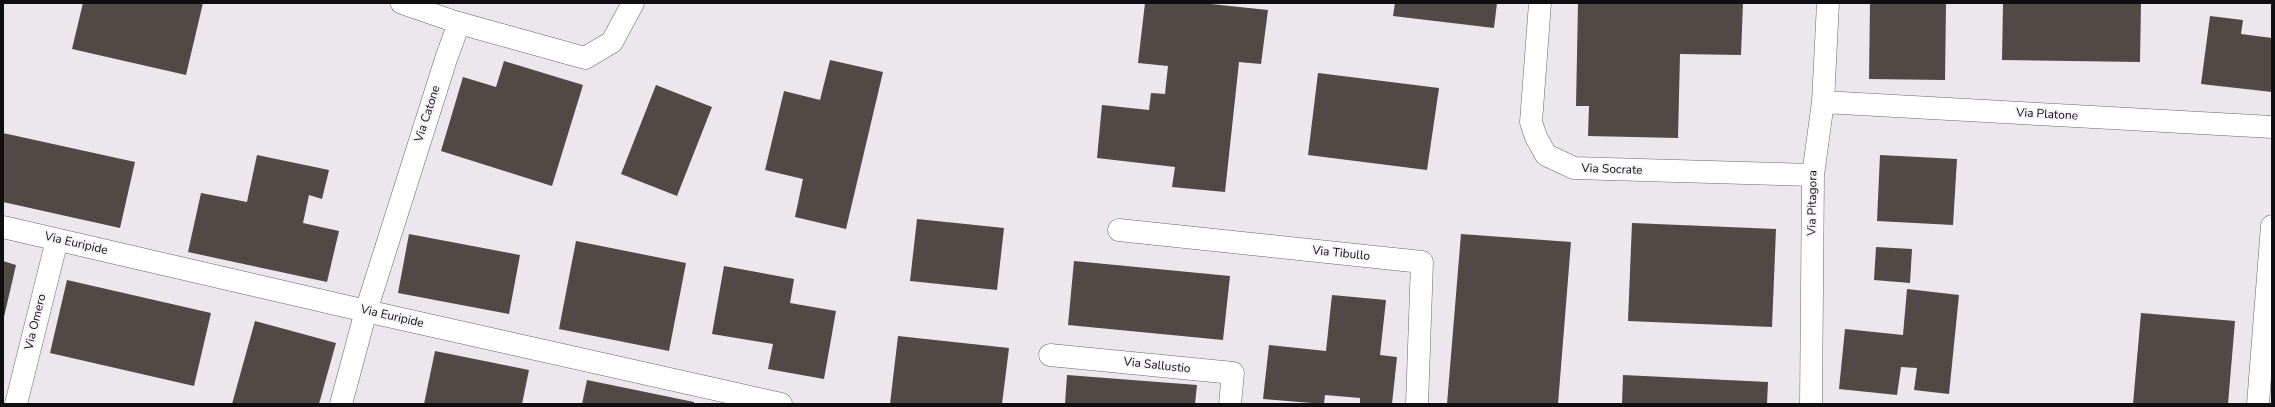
<!DOCTYPE html>
<html>
<head>
<meta charset="utf-8">
<style>
	body { margin:0 }
	#map { position:relative; width:2275px; height:407px; overflow:hidden; background:#ebe7ed; font-family:"Nunito Sans",sans-serif }
	canvas { display:block }
	.frame { position:absolute; inset:0; border:4px solid #0f0e10; pointer-events:none }
</style>
</head>
<body>
<div id="map">
<canvas width="2275" height="407"></canvas>
<div class="frame"></div>
</div>
<script>
const c = document.querySelector('canvas').getContext('2d');
c.lineJoin = 'round';
function fillPath(path, color) { c.fillStyle = color; c.fill(path, 'evenodd'); }
const poly = rows => new Path2D(rows.map(r => 'M' + r).join(''));
function strokePath(path, color, width, dash) { c.strokeStyle = color; c.lineWidth = width; c.lineCap = dash ? 'butt' : 'round'; c.setLineDash(dash || []); c.stroke(path); }
function label(font, color, halo, rows, align = 'center') {
  c.font = font + ' "Nunito Sans",sans-serif'; c.lineWidth = 4; c.setLineDash([]); c.textBaseline = 'middle'; c.strokeStyle = halo; c.fillStyle = color; for (const [text, x, y, turn = 0] of rows) {
    c.save(); c.translate(x, y); c.rotate((+turn || 0) * Math.PI / 180); c.textAlign = isNaN(turn) ? turn : align; if (halo) c.strokeText(text, 0, 0); c.fillText(text, 0, 0); c.restore();
  }
}
fillPath(poly([
	[83,3,203,3,186,75,72,49],
	[1145,3,1201,3,1268,10,1261,64,1239,62,1225,192,1172,187,1175,167,1097,158,1102,105,1149,110,1151,93,1165,94,1168,66,1138,63],
	[1395,3,1497,3,1494,28,1393,16],
	[1578,3,1743,3,1741,55,1680,54,1678,138,1588,136,1589,106,1576,106],
	[1870,3,1946,3,1945,80,1869,79],
	[2003,3,2141,3,2140,62,2002,60],
	[2210,16,2243,20,2241,34,2272,38,2272,92,2201,84],
	[830,60,883,72,846,229,795,217,803,179,765,170,784,91,820,100],
	[504,61,583,85,552,186,441,151,463,77,496,87],
	[1318,73,1439,88,1427,170,1308,155],
	[656,85,712,107,677,196,621,174],
	[3,133,135,162,120,228,3,202],
	[257,155,329,170,322,199,309,195,303,223,339,231,327,282,188,252,201,193,247,202],
	[1880,155,1957,159,1953,225,1877,221],
	[917,219,1004,228,997,290,910,281],
	[1632,223,1776,229,1772,327,1628,321],
	[409,234,520,255,509,314,398,293],
	[1461,234,1571,242,1558,404,1447,404],
	[576,241,686,263,669,351,559,329],
	[1876,247,1912,249,1910,283,1874,280],
	[3,261,16,265,4,317,3,317],
	[1074,261,1230,276,1223,340,1068,325],
	[724,266,794,279,790,303,836,311,824,379,768,369,773,344,712,334],
	[67,280,211,313,194,386,50,353],
	[1907,289,1959,295,1949,394,1914,390,1917,368,1901,367,1897,395,1839,389,1845,329,1903,335],
	[1332,295,1386,300,1380,355,1397,357,1392,404,1360,404,1360,398,1325,395,1324,404,1263,399,1269,345,1326,351],
	[2141,313,2235,321,2228,404,2133,404],
	[255,321,336,343,319,404,232,404],
	[898,336,1009,348,1002,404,890,404],
	[435,351,529,370,522,404,424,404],
	[1067,375,1197,385,1195,404,1065,404],
	[1623,375,1768,382,1767,404,1622,404],
	[587,380,694,402,694,404,582,404]
]), '#4f4a46');
const service = poly([
	[401,3,459,23]
]);
const minor = poly([
	[1540,3,1531,122,1536,137,1546,155,1574,168,1813,175],
	[1823,102,2272,127],
	[3,227,366,311,781,404],
	[1119,230,1422,262,1417,404],
	[1050,355,1233,373,1230,404],
	[16,404,57,240],
	[341,404,366,311,446,59,459,23,585,58,612,42,633,3],
	[1811,404,1813,175,1823,102,1828,3],
	[2258,404,2272,226]
]);
strokePath(service, '#6a666b', 22);
strokePath(minor, '#6a666b', 23);
strokePath(service, '#fff', 21);
strokePath(minor, '#fff', 22);
label('12px', '#0f0e10', '#f8f4fa', [
	["Via Catone",428,114,-72],
	["Via Platone",2047,115,3],
	["Via Socrate",1612,170,2],
	["Via Pitagora",1813,203,-89],
	["Via Euripide",76,244,13],
	["Via Tibullo",1341,254,6],
	["Via Euripide",392,317,13],
	["Via Omero",36,322,-76],
	["Via Sallustio",1157,366,6]
]);
</script>
</body>
</html>
